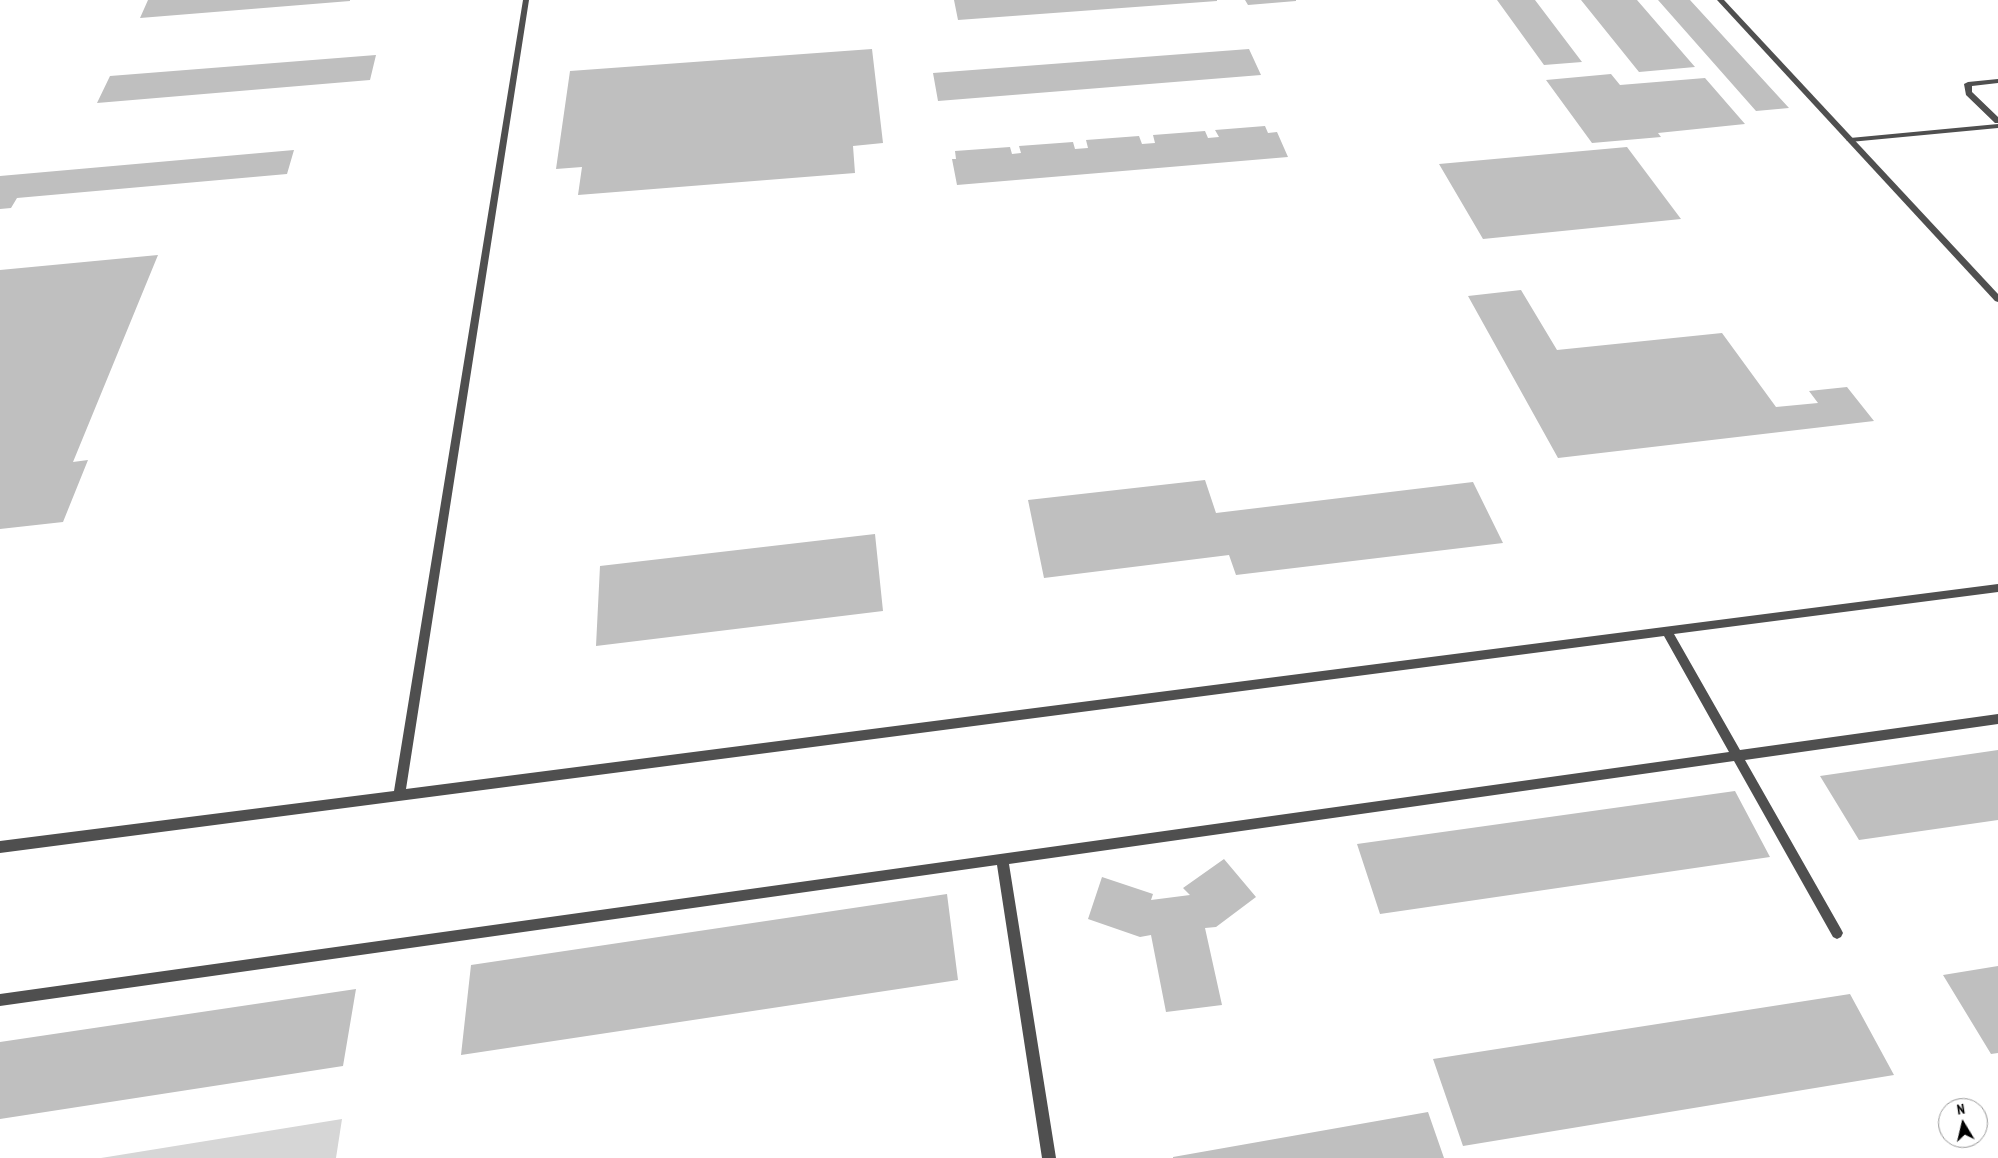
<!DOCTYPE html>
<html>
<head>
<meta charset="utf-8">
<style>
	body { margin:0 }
	#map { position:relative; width:1998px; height:1158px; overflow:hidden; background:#fff; font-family:"PT Sans Narrow",sans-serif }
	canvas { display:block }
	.north { position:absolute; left:1938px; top:1098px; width:50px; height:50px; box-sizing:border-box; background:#fff; border:1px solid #999; border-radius:50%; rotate:351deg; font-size:14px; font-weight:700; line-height:20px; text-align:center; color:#000 }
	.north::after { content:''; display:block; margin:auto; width:18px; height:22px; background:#000; clip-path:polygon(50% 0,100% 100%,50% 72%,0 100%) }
</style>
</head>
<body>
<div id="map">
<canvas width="1998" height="1158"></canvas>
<div class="north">N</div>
</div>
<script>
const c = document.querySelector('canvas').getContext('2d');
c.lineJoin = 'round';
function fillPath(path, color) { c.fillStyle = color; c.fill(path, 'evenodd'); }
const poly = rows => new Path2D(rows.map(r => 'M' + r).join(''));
fillPath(poly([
	[342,1119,336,1158,101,1158]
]), '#d6d6d6');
fillPath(poly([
	[148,0,350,0,350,1,140,18],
	[954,0,1217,0,1217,1,958,20],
	[1245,0,1296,0,1296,1,1248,5],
	[1497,0,1535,0,1582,62,1544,65],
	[1581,0,1637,0,1695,67,1639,72],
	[1658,0,1690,0,1789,108,1756,111],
	[872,49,883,143,853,146,855,173,578,195,582,167,556,169,570,71],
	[1249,49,1261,75,938,101,933,73],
	[376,55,370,80,97,103,110,76],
	[1611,74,1620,85,1705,78,1745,124,1658,133,1661,137,1592,143,1546,80],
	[1265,126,1268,133,1277,132,1288,157,957,185,952,159,956,159,955,151,1010,147,1012,154,1021,153,1019,146,1073,142,1075,149,1088,148,1086,140,1139,136,1142,144,1155,143,1153,135,1205,131,1208,138,1219,137,1215,130],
	[1627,147,1681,219,1483,239,1439,164],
	[294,150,287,174,17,198,11,208,0,209,0,176],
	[158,255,73,462,88,460,63,522,0,529,0,270],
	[1521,290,1557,350,1722,333,1776,407,1818,403,1809,391,1847,387,1874,421,1558,458,1468,296],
	[1205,480,1216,513,1473,482,1503,543,1236,575,1229,555,1044,578,1028,500],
	[875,534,883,611,596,646,600,566],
	[1998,750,1998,820,1859,840,1820,776],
	[1735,791,1770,857,1380,914,1357,844],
	[1224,859,1256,897,1216,927,1205,928,1222,1005,1166,1012,1151,935,1140,937,1088,919,1102,877,1153,894,1151,900,1190,895,1183,888],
	[947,894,958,980,461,1055,471,965],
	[1998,966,1998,1053,1991,1054,1943,975],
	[356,989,343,1066,0,1119,0,1042],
	[1850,994,1894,1075,1463,1146,1433,1059],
	[1428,1112,1444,1158,1173,1158,1173,1157]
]), '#bfbfbf');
fillPath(poly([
	[523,0,529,0,406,789,1998,584,1998,592,1674,634,1740,750,1998,714,1998,724,1745,760,1841,929,1843,933,1841,937,1837,939,1833,937,1734,761,1009,864,1056,1158,1042,1158,997,865,0,1006,0,994,1729,752,1664,636,0,853,0,841,394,791,523,0],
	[1998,79,1998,83,1972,86,1972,92,1998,117,1998,123,1995,123,1966,95,1964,84,1968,82,1998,79],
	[1998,124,1998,128,1850,142,1846,140,1850,138,1998,124]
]), '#4f4f4f');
fillPath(poly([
	[1717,0,1724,0,1998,294,1998,302,1995,301,1717,0]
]), '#4f4f4f');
</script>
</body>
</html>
